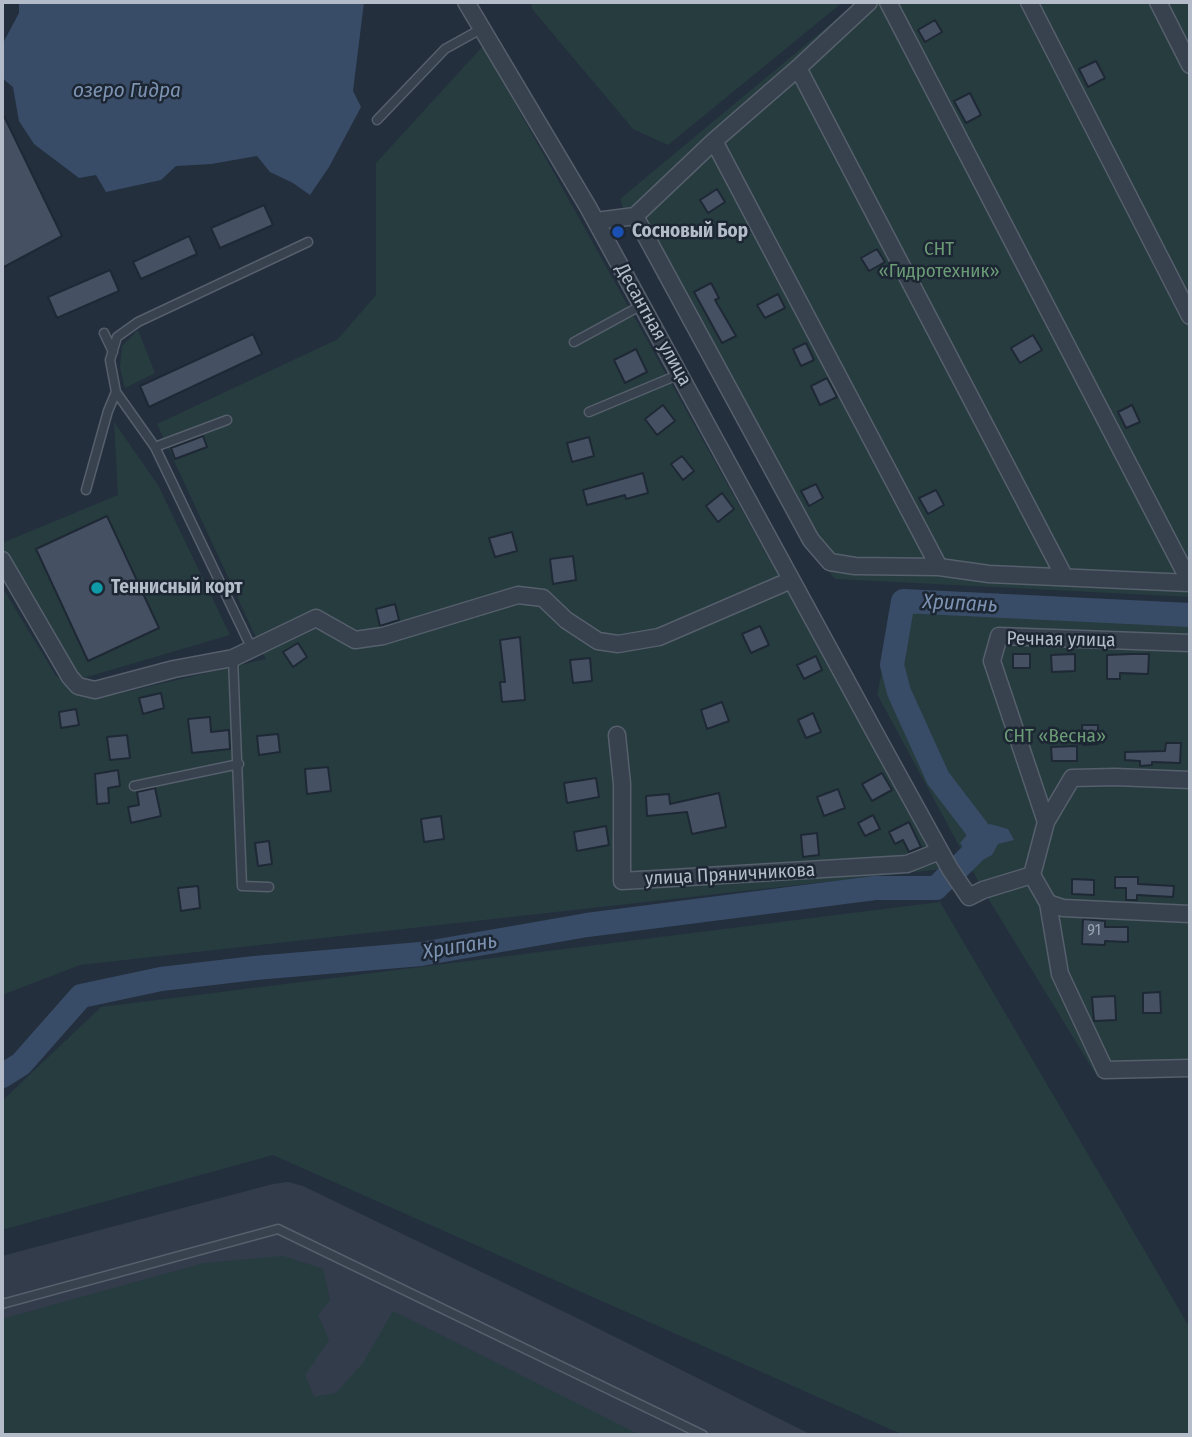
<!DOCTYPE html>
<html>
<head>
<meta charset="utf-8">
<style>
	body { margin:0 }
	#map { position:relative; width:1192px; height:1437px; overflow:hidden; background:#242f3e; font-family:"Fira Sans Condensed",sans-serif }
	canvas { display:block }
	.frame { position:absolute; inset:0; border:4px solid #b4bcc9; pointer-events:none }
</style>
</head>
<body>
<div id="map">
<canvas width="1192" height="1437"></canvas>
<div class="frame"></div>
</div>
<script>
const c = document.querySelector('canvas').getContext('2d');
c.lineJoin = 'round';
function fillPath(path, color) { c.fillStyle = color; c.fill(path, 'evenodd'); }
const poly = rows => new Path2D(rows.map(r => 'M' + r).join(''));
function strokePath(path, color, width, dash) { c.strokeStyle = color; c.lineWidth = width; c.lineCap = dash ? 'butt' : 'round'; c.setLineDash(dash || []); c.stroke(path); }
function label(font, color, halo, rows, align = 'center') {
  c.font = font + ' "Fira Sans Condensed",sans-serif'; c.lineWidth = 5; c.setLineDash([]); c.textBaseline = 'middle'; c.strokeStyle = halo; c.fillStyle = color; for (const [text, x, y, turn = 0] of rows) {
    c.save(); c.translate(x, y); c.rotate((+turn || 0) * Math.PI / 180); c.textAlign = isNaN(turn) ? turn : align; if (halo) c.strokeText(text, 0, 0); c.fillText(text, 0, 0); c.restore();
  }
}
fillPath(poly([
	[288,1182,303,1186,579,1319,812,1435,2,1435,2,1256,273,1184]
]), '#323c4b');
fillPath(poly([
	[530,2,843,2,668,145,633,129,533,10],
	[857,2,1190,2,1190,597,835,579,817,557,626,216,620,199],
	[483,46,942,869,80,965,2,995,2,587,56,676,96,699,266,659,157,424,338,339,376,295,376,163],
	[138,330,155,373,125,388,120,368,122,346],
	[114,422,158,485,230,635,80,679,2,548,2,543,118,495],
	[900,591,1190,607,1190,1077,1098,1078,983,890,877,694],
	[940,902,1190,1328,1190,1435,901,1434,273,1155,2,1230,2,1101,101,1007],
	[283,1256,323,1269,330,1300,318,1315,329,1340,305,1375,314,1397,336,1393,363,1363,393,1311,640,1435,2,1435,2,1319,204,1263]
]), '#263c3f');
fillPath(poly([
	[19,2,364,2,353,91,361,107,329,167,310,195,293,183,270,172,257,156,211,164,176,166,161,180,106,192,96,175,79,178,34,144,19,121,13,87,2,78,2,45,19,13],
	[990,824,1008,829,1014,840,998,844,992,855,982,860,970,857,960,843,967,835]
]), '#394c67');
strokePath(poly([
	[958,868,981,845,977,829,938,778,899,692,892,665,903,601,1190,615],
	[2,1076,21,1064,81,996,161,979,255,968,421,954,587,925,875,888,936,888,947,877]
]), '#394c67', 24);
const building = poly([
	[935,20,942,32,925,42,918,30,935,20],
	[1096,61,1105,78,1088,87,1079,69,1096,61],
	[970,93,981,115,966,123,954,101,970,93],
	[2,112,62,236,2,268,2,112],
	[717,189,725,202,708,213,700,200,717,189],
	[264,205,273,225,220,248,211,228,264,205],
	[189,236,197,254,141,279,133,262,189,236],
	[877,249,885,262,869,271,861,258,877,249],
	[110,270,119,291,57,318,48,297,110,270],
	[711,283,719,298,715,300,736,336,722,343,694,292,711,283],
	[778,294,785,308,765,318,757,305,778,294],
	[253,334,262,354,149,407,140,386,253,334],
	[1033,335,1042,350,1020,363,1011,348,1033,335],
	[806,343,814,360,801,366,793,349,806,343],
	[636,349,647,372,625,383,614,360,636,349],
	[827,378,837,397,820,405,811,386,827,378],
	[663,405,675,421,657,435,645,419,663,405],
	[1132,405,1140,422,1126,428,1118,412,1132,405],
	[203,436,207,447,175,459,171,448,203,436],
	[589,437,594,456,572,462,567,443,589,437],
	[682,456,694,471,683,480,671,464,682,456],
	[643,473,648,493,626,499,625,495,587,505,583,490,643,473],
	[816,484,823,498,809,506,801,491,816,484],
	[936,490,944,505,928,514,919,498,936,490],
	[722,493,734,509,718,522,706,506,722,493],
	[107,516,159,628,88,661,36,549,107,516],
	[512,532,517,551,495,557,489,538,512,532],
	[573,556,576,580,553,584,550,559,573,556],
	[395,604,399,620,380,626,376,609,395,604],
	[760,626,769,645,751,653,742,634,760,626],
	[520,637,525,700,502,702,500,682,505,682,500,640,520,637],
	[298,643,307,657,293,667,283,652,298,643],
	[1013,654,1030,654,1030,668,1013,668,1013,654],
	[1075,654,1075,671,1052,672,1051,655,1075,654],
	[1132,654,1149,654,1148,674,1120,673,1120,679,1107,679,1107,655,1132,654],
	[816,656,822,670,804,679,797,665,816,656],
	[590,658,592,681,573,683,570,660,590,658],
	[161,693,164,708,143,714,139,698,161,693],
	[722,702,729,721,707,729,701,710,722,702],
	[76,709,79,725,61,728,59,712,76,709],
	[813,713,821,732,806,738,798,720,813,713],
	[210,717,211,732,229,730,230,749,192,753,188,719,210,717],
	[1082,725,1098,725,1098,744,1083,745,1082,725],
	[278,734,280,752,259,755,257,736,278,734],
	[127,735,130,758,110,760,107,737,127,735],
	[1166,743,1181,743,1180,763,1152,762,1152,765,1140,766,1140,761,1125,760,1125,752,1165,751,1166,743],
	[1077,746,1077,761,1052,761,1051,747,1077,746],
	[328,767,331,791,307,794,305,769,328,767],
	[118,770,120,786,108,788,109,803,97,804,95,774,118,770],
	[882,773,892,790,872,801,862,784,882,773],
	[596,778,599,797,567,803,564,783,596,778],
	[155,788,161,816,131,823,128,807,139,805,137,792,155,788],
	[838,789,845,808,824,816,817,797,838,789],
	[719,793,726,827,692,834,687,812,647,816,646,796,669,794,670,804,719,793],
	[873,815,880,829,865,836,858,823,873,815],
	[441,816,444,839,424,842,421,819,441,816],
	[909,822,921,847,909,852,903,840,895,844,889,832,909,822],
	[606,826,609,845,577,851,574,832,606,826],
	[817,833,819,855,803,857,801,835,817,833],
	[269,841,272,864,258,866,255,843,269,841],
	[1115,877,1138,877,1138,884,1174,886,1173,897,1137,895,1137,900,1126,900,1126,888,1115,888,1115,877],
	[1072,879,1094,880,1094,895,1072,894,1072,879],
	[198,886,200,908,181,911,178,888,198,886],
	[1083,919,1105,921,1105,927,1128,927,1128,942,1105,941,1105,945,1082,944,1083,919],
	[1160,992,1161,1013,1143,1013,1143,993,1160,992],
	[1115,996,1116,1020,1094,1021,1092,997,1115,996]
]);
fillPath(building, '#455162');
strokePath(building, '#1f2835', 2);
const lane = poly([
	[377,120,445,49,481,29],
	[104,333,113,352],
	[574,342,642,305],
	[589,412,680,374],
	[155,447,227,420],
	[86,490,108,411,116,392],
	[252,649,155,447,116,392,110,360,117,337,138,322,308,242],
	[233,658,242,886,269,887],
	[134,786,239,764],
	[2,1304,278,1229,703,1435]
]);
const street = poly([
	[466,2,588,207,881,744,950,869,969,897,983,890,1032,875,1048,903,1063,908,1190,914],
	[888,2,1190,582],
	[1029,2,1190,316],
	[1158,2,1190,65],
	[798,68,1064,576],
	[714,141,939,567],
	[635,216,811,540,830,562,855,566,939,567,989,574,1190,583],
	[596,221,635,216,714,141,798,68,869,2],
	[2,560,70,677,78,686,95,690,174,669,233,658,316,618,355,640,383,636,518,595,543,598,566,620,598,641,618,644,659,637,782,584],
	[617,735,622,784,622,881,907,864,940,851],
	[1046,822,992,661,999,636,1190,643],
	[1032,875,1046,822,1072,778,1115,777,1190,780],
	[1048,903,1060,974,1105,1070,1190,1068]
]);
strokePath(lane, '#565f6c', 11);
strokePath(street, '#565f6c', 19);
strokePath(lane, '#38414e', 8);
strokePath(street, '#38414e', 16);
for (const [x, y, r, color] of [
	[618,232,7,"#1a4fb4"],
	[97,588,7,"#0f9aa8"]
]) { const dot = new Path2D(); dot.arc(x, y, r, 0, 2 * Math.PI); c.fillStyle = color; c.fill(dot); strokePath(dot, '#1d2633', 2.5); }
label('16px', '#98a1af', null, [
	["91",1094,931]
]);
label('bold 19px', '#b4bcc9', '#1d2633', [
	["Сосновый Бор",632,232],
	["Теннисный корт",111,588]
], 'left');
label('19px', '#6b9a76', '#1d2633', [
	["СНТ",939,250],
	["«Гидротехник»",939,272],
	["СНТ «Весна»",1055,737]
]);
label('19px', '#b4bcc9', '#1d2633', [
	["Десантная улица",653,325,61],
	["Речная улица",1061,640,1],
	["улица Пряничникова",730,875,-3]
]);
label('italic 21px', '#7c92b1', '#1d2633', [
	["озеро Гидра",127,91],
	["Хрипань",960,604,3],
	["Хрипань",460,947,-9]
]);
</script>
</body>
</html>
